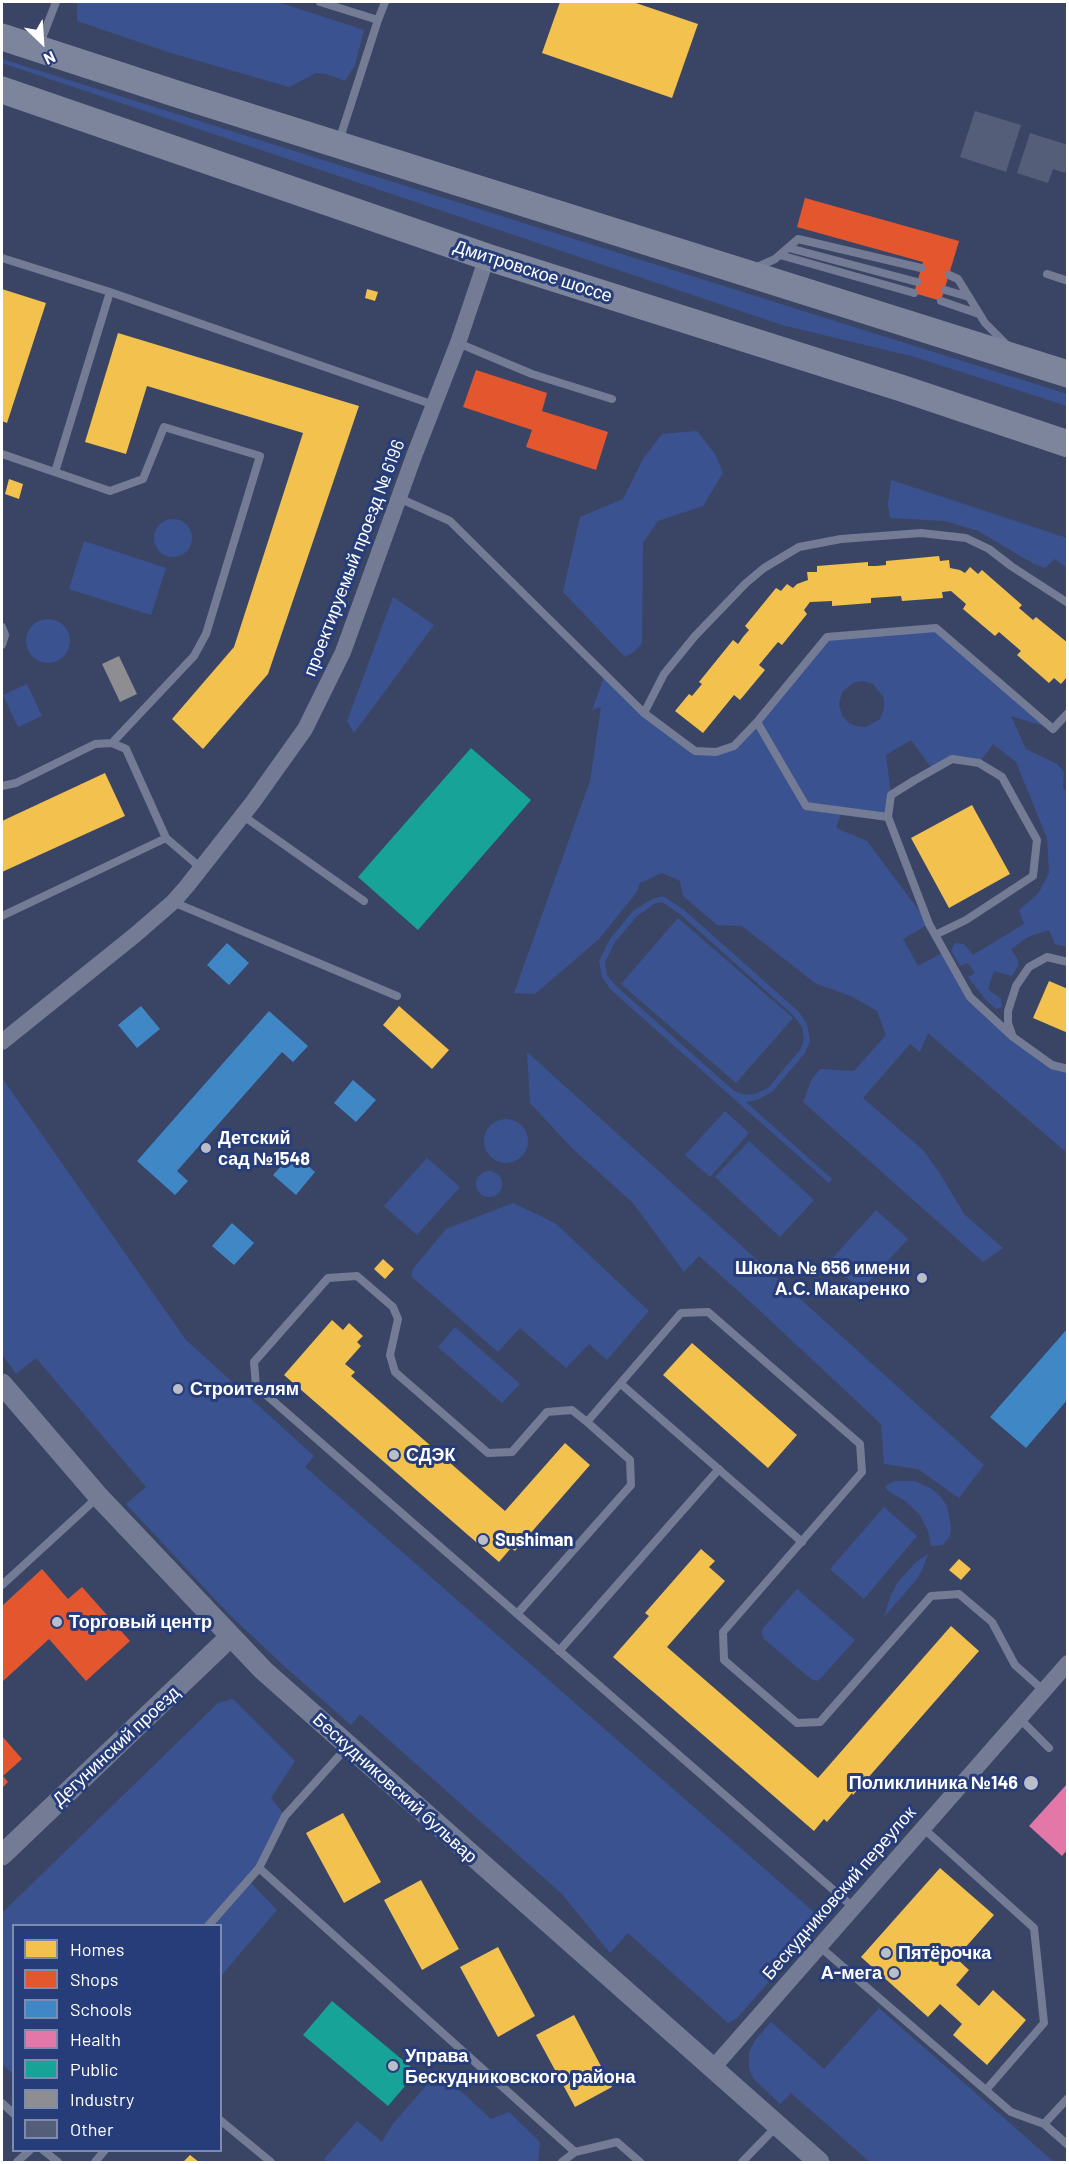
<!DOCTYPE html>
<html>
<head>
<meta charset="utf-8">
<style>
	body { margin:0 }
	#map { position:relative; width:1069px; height:2164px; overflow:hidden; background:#3a4566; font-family:Barlow,sans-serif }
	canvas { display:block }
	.frame { position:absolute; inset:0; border:3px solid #fff; pointer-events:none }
	.legend { position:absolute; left:12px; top:1924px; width:210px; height:228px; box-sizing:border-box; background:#273d79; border:2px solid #7d8baf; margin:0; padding:8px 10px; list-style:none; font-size:18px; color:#fff }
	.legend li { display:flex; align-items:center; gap:12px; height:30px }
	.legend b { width:30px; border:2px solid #7d8baf }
	.north { position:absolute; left:12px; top:12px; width:60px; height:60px; -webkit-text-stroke:4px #273d79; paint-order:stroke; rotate:155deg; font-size:16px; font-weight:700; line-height:24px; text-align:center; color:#fff }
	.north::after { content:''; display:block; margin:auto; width:21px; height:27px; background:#fff; clip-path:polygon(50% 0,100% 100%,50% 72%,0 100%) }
</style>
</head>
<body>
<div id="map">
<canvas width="1069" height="2164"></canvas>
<div class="frame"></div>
<ul class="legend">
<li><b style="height:16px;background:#f2c14e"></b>Homes</li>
<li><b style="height:16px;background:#e4572e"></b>Shops</li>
<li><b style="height:16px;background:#3f88c5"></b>Schools</li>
<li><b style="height:16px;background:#e377a8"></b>Health</li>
<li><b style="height:16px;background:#17a398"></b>Public</li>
<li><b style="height:16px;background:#8d8d92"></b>Industry</li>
<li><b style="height:16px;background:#545e78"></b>Other</li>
</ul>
<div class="north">N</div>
</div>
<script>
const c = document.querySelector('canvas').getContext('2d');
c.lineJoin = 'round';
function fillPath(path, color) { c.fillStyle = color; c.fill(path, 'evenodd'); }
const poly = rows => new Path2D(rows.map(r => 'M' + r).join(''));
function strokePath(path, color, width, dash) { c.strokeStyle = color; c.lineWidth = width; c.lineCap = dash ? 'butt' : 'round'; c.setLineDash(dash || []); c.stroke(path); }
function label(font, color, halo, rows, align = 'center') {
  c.font = font + ' Barlow,sans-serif'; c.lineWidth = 6; c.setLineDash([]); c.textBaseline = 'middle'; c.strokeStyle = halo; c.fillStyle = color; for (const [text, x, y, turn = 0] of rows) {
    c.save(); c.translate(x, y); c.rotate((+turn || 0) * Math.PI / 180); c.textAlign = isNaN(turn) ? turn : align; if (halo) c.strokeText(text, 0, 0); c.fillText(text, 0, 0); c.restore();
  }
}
fillPath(poly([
	[77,2,278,2,364,30,355,65,345,81,326,74,316,73,289,87,171,53,77,21],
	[2,59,1067,394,1067,406,915,357,782,325,2,63],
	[697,431,715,454,723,473,703,506,658,521,643,543,642,643,634,652,625,657,563,592,580,517,623,499,643,459,662,434],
	[891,480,1067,538,1067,568,1055,559,1045,568,1034,564,978,531,945,521,890,518,888,504],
	'154 538a19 19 0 1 1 38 0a19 19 0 1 1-38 0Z',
	[84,541,166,568,151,615,69,589],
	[393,597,434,625,354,733,347,721],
	'26 641a22 22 0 1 1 44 0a22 22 0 1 1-44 0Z',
	[936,628,1053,729,1011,716,1026,749,1057,764,1064,772,1063,788,1068,793,1067,947,1055,944,1049,930,1028,937,1011,949,1018,960,1018,966,1012,976,994,971,988,989,1001,999,1002,1007,996,1009,986,1000,968,977,975,973,968,963,960,966,951,950,955,943,964,944,973,955,1024,924,1019,910,1038,894,1049,873,1047,838,1016,762,993,744,979,763,952,759,933,770,911,740,886,755,891,795,888,817,842,811,836,828,867,841,929,924,903,939,918,966,944,952,970,997,1013,1037,1067,1069,1067,1153,928,1033,920,1052,910,1044,863,1098,923,1150,939,1172,964,1214,1003,1248,983,1262,803,1102,812,1079,820,1069,854,1071,886,1035,877,1011,853,997,815,983,742,926,717,925,683,896,680,881,662,873,640,883,636,893,599,939,535,994,514,993,590,781,601,707,592,710,605,674,695,751,734,746,827,637],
	[863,681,873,684,884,698,884,709,880,719,866,727,856,726,849,723,842,716,839,704,842,692,853,683],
	[27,684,42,716,18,727,3,695],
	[663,896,683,909,799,1012,807,1024,810,1041,805,1053,772,1092,757,1100,746,1102,832,1179,829,1183,611,990,602,977,599,961,610,939,633,911,652,899],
	[662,902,680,914,794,1016,802,1027,804,1040,800,1050,768,1088,755,1094,746,1095,734,1091,616,986,607,975,605,962,615,942,637,916,654,904],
	[678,918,793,1018,736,1083,621,984],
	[527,1052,984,1465,959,1498,918,1469,884,1464,881,1424,756,1307,699,1256,684,1272,633,1203,573,1149,530,1103],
	[2,1078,186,1340,314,1456,305,1467,823,1920,737,2018,728,2023,628,1933,610,1953,562,1894,360,1714,351,1725,283,1665,229,1614,126,1504,146,1487,36,1358,16,1374,2,1354],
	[725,1111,749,1133,710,1177,685,1155],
	'484 1141a22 22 0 1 1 44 0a22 22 0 1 1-44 0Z',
	[749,1141,814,1200,780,1237,715,1177],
	[427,1158,460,1187,417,1235,384,1206],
	'476 1184a13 13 0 1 1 26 0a13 13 0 1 1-26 0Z',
	[513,1203,555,1223,649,1311,607,1360,589,1344,566,1368,520,1328,498,1352,411,1276,413,1269,446,1229],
	[876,1210,908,1239,861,1290,829,1262],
	[455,1327,520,1384,502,1403,438,1347],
	[895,1481,915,1481,932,1489,940,1496,947,1506,951,1527,950,1536,943,1545,931,1546,928,1531,920,1515,905,1501,888,1491,885,1486],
	[884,1507,917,1536,864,1599,830,1569],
	[928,1554,923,1568,917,1579,884,1617,890,1597,898,1582,915,1563],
	[797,1589,855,1640,821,1678,817,1681,811,1679,764,1639,762,1633,763,1628],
	[233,1699,295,1761,271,1798,285,1816,248,1880,277,1910,221,1976,220,1926,14,1926,13,2074,2,2064,2,1913,218,1703],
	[879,2008,1054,2162,870,2162,791,2093,780,2104,753,2078,749,2069,749,2053,754,2042,771,2022,824,2069],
	[439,2071,491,2119,509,2112,540,2142,538,2162,328,2162,324,2159,357,2121,382,2142,392,2125]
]), '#3b5290');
fillPath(poly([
	[560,2,633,2,698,24,672,98,542,53],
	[2,289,46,303,7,423,2,421],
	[367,289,378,292,375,301,365,298],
	[118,333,359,406,268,674,203,749,172,719,234,647,303,433,147,386,126,454,85,442],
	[9,479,23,484,19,499,5,494],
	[939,556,940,561,949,560,950,568,960,570,965,573,970,567,978,574,982,570,1022,605,1019,608,1033,620,1036,617,1068,643,1068,676,1061,684,1054,678,1049,683,1017,655,1021,651,999,632,995,636,963,609,966,604,951,591,942,592,943,598,902,601,901,596,871,598,871,603,832,606,832,601,810,602,804,610,807,614,782,645,778,642,759,665,765,670,740,700,734,695,703,733,675,711,689,694,692,696,702,684,699,682,733,640,738,644,743,637,749,630,745,626,776,588,781,591,787,584,793,588,797,584,808,580,807,572,817,572,817,566,868,562,868,566,876,566,886,565,886,561],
	[105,773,125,816,2,872,2,821],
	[972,805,1010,874,949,908,911,838],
	[1049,981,1068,989,1068,1033,1033,1018],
	[399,1006,449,1050,432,1069,383,1025],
	[383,1259,394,1269,385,1279,374,1269],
	[332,1320,343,1330,349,1323,363,1336,357,1342,361,1346,345,1364,355,1372,351,1376,505,1511,565,1443,590,1465,515,1551,511,1548,499,1562,284,1375],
	[692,1343,797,1435,768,1468,663,1375],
	[701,1549,715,1561,709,1567,725,1581,667,1647,818,1778,951,1626,979,1651,853,1795,852,1793,827,1822,824,1819,814,1831,613,1657,649,1616,645,1613],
	[959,1559,971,1569,961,1580,949,1570],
	[343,1813,381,1882,344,1903,306,1833],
	[940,1868,994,1915,956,1958,969,1970,956,1985,979,2006,993,1990,1026,2020,987,2065,953,2035,962,2024,940,2004,928,2017,861,1957],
	[421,1880,459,1949,422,1970,384,1900],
	[498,1947,535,2016,498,2037,460,1967],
	[574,2015,612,2087,575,2107,536,2035],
	[190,2155,199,2162,183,2162]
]), '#f2c14e');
fillPath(poly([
	[805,198,959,241,941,301,914,293,923,262,797,227],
	[476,370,547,393,542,411,608,432,596,470,526,447,532,430,463,407],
	[42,1569,68,1599,82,1587,130,1641,86,1681,49,1639,2,1682,2,1606],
	[2,1736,22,1759,3,1776,8,1782,2,1788]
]), '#e4572e');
fillPath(poly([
	[227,943,249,963,229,985,207,965],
	[141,1006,160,1029,137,1048,118,1025],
	[269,1011,308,1046,293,1062,282,1052,177,1171,188,1181,175,1195,137,1161],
	[353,1080,376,1100,356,1122,334,1103],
	[293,1153,315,1172,296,1195,273,1175],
	[232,1223,254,1243,234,1265,212,1246],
	[1068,1328,1068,1399,1026,1448,990,1417]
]), '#3f88c5');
fillPath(poly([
	[1068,1783,1068,1849,1062,1856,1029,1826]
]), '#e377a8');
fillPath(poly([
	[471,748,531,800,418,930,358,877],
	[332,2001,417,2072,388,2106,303,2035]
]), '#17a398');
fillPath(poly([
	[119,656,137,694,120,702,102,664]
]), '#8d8d92');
fillPath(poly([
	[975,111,1021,125,1006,172,960,157],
	[1030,133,1068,145,1068,166,1065,173,1053,169,1048,183,1017,173]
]), '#545e78');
strokePath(poly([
	[320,2,378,20,339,141],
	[378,20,385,2],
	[39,46,56,2],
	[789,248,917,282],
	[780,255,914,293],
	[2,258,110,292,434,405],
	[755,268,775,259,798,239,921,268],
	[1047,274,1068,281],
	[949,275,958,279,985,323,1009,347],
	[945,290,969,297],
	[941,301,979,314],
	[458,343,532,374,612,399],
	[2,454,110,491,143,479,164,427,260,456,206,634,194,656,112,743],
	[55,472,110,292],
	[399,498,450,521,644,713,695,751,716,752,734,746,757,722,827,637,936,628,1053,729,1068,713],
	[2,627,5,635,2,645],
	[644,713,664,674,695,636,746,583,764,568,799,547,841,539,921,533,966,538,989,549,1011,566,1068,603],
	[757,722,806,806,888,817,929,924,970,997,1013,1037],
	[2,786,16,783,95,744,112,743,126,749,166,838],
	[242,815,364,901],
	[888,817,891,795,915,780,952,759,979,763,1002,777,1037,840,1033,876,966,920,935,935],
	[173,902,397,996],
	[2,916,166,838,201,868],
	[1068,962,1047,957,1029,967,1016,986,1008,1011,1008,1023,1013,1037,1052,1065,1068,1069],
	[621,1384,802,1542],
	[587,1422,572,1410,547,1412,512,1452,488,1453,395,1372,390,1355,398,1319,393,1307,357,1276,328,1278,254,1362,256,1386,853,1907],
	[2,1585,98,1497],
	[517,1614,631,1485,630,1460,587,1422,681,1313,708,1312,860,1444,862,1472,723,1632,724,1660,797,1723,820,1722,931,1596,959,1594,992,1622,1015,1665,1043,1690],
	[559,1651,719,1469],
	[1019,1718,1049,1748],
	[923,1828,1034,1928,1044,2023,986,2090],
	[259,1868,575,2152],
	[208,1926,259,1868,285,1816,348,1746],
	[819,1946,1011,2112,1044,2124,1068,2145],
	[2,2103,14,2114],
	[220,2120,271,2162],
	[1044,2124,1068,2098],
	[43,2150,58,2162],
	[17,2162,30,2150],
	[95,2162,105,2150],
	[562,2162,575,2152,617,2142,640,2162],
	[742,2162,777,2126]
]), '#747c95', 8);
strokePath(poly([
	[2,1042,135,935,173,902,187,886,253,802,305,729,343,652,414,456,458,343,487,257],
	[712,2069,1068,1663]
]), '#747c95', 16);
strokePath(poly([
	[2,1384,99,1497,263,1670,819,2162],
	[2,1855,230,1637]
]), '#747c95', 21);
strokePath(poly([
	[2,37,180,95,1068,374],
	[2,90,487,257,901,388,1068,444]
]), '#7d859c', 27);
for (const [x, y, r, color] of [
	[206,1148,6,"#babec9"],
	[922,1278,6,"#babec9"],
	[178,1389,6,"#babec9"],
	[394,1455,6,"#babec9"],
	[483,1540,6,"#babec9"],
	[57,1622,6,"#babec9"],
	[1031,1783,8,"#babec9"],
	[886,1953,6,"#babec9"],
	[894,1973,6,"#babec9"],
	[393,2066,6,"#babec9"]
]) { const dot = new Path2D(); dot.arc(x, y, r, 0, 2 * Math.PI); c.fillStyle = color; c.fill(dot); strokePath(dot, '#273d79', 2); }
label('18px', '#fff', '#273d79', [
	["Дмитровское шоссе",533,271,18],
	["проектируемый проезд № 6196",354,558,-69],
	["Дегунинский проезд",116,1746,-43],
	["Бескудниковский бульвар",395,1788,42],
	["Бескудниковский переулок",839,1893,-49]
]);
label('bold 18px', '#fff', '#273d79', [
	["Детский",218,1138],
	["сад №1548",218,1159],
	["Школа № 656 имени",910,1268,"right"],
	["А.С. Макаренко",910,1289,"right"],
	["Строителям",190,1389],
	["СДЭК",406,1455],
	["Sushiman",495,1540],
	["Торговый центр",69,1622],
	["Поликлиника №146",1018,1783,"right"],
	["Пятёрочка",898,1953],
	["А-мега",882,1973,"right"],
	["Управа",405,2056],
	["Бескудниковского района",405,2077]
], 'left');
</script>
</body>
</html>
